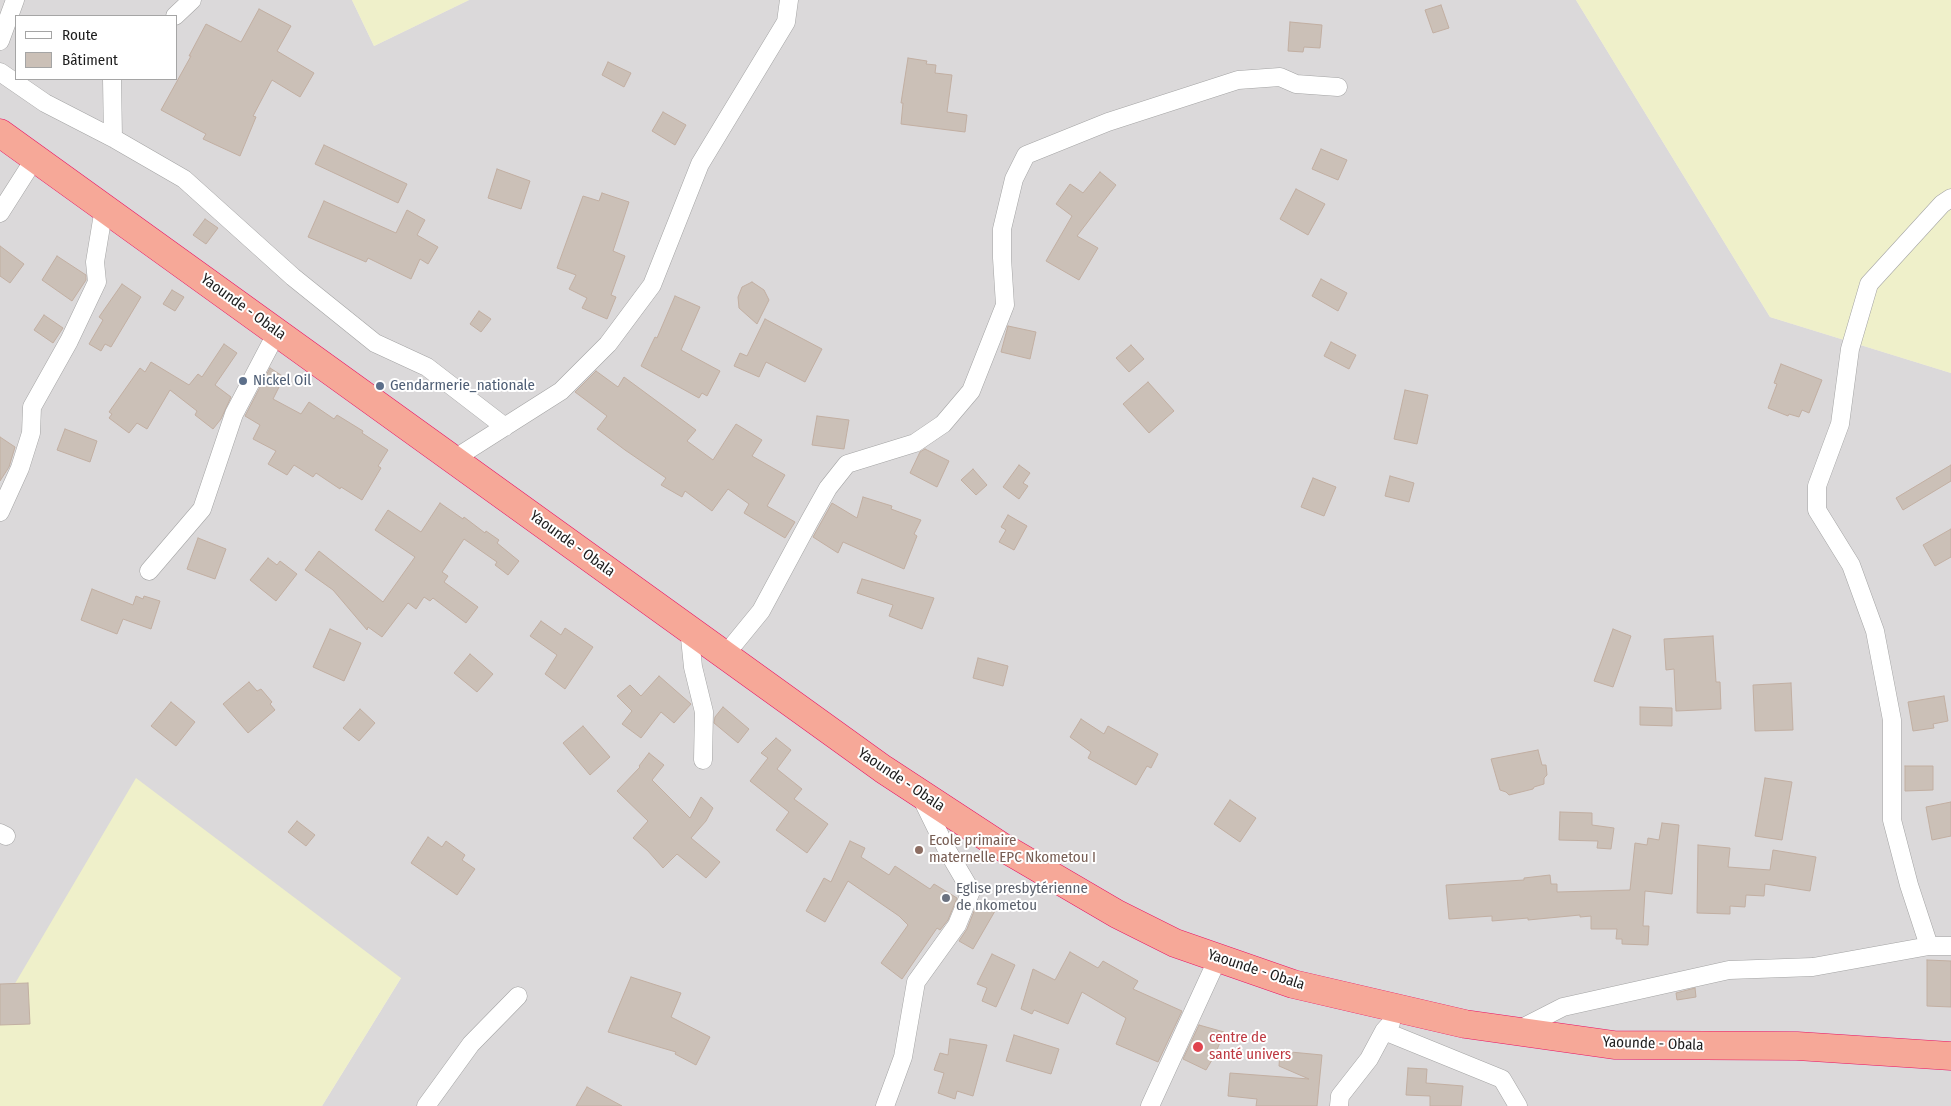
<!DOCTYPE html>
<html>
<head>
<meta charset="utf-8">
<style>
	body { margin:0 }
	#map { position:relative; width:1951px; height:1106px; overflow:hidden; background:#efeae1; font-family:"Fira Sans Condensed",sans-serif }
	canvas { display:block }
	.legend { position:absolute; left:15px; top:15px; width:162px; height:65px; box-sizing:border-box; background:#fff; border:1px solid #a5a5a5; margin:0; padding:6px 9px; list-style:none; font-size:15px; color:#1d1d1d }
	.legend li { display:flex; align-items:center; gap:10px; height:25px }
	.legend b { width:25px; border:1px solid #a5a5a5 }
</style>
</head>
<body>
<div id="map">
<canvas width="1951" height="1106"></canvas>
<ul class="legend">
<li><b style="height:6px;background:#fff"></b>Route</li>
<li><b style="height:14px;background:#cbc0b7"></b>Bâtiment</li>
</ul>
</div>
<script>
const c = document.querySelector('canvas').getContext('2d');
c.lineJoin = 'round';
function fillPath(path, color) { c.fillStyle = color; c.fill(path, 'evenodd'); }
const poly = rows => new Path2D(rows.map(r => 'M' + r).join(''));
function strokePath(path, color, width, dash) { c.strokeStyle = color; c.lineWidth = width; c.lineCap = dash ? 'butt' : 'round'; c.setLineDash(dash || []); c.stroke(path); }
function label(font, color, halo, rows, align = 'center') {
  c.font = font + ' "Fira Sans Condensed",sans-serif'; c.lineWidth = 4; c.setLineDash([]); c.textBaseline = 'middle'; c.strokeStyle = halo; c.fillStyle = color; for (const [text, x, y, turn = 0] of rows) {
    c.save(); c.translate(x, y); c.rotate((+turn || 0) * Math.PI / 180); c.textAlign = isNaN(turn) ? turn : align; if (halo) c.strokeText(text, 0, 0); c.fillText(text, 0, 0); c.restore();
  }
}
fillPath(poly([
	[0,0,352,0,374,46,469,0,1576,0,1770,317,1951,373,1951,1106,322,1106,401,978,0,1009],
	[16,16,176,16,176,79,16,79]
]), '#dbd9da');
fillPath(poly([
	[352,0,469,0,374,46],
	[1576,0,1951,0,1951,373,1770,317],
	[136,778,401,978,322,1106,0,1106,0,1009]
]), '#eff0ca');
const building = poly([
	[1441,5,1449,28,1433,33,1425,10,1441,5],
	[259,9,291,26,277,51,314,73,300,97,272,80,253,116,256,117,240,156,203,139,206,134,161,110,191,56,189,56,206,24,241,42,259,9],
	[1290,22,1322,25,1320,48,1304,47,1303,52,1288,51,1290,22],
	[908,58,927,61,926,64,936,65,935,73,952,75,947,112,967,115,965,132,901,124,903,103,901,103,908,58],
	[608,62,631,73,624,87,602,75,608,62],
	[663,112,686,125,675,145,652,131,663,112],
	[324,145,407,184,398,203,315,164,324,145],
	[1321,149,1347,160,1338,180,1312,169,1321,149],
	[497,169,530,181,521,209,488,198,497,169],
	[1100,172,1116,185,1077,236,1098,248,1079,280,1046,261,1072,216,1056,204,1070,184,1083,193,1100,172],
	[1296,189,1325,204,1308,235,1280,219,1296,189],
	[602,193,629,202,613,251,625,256,611,295,616,297,607,319,582,308,587,298,569,289,576,275,557,268,583,196,599,201,602,193],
	[324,201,396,233,407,210,425,220,417,235,438,247,428,264,420,259,411,279,368,258,366,262,308,237,324,201],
	[205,219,218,228,206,244,193,235,205,219],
	[0,246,24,264,10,283,0,276,0,246],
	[57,256,86,275,86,280,72,301,42,280,57,256],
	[1321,279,1347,293,1338,311,1312,296,1321,279],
	[752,282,764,290,769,300,757,324,739,308,738,297,742,287,752,282],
	[122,284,141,297,111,347,105,344,101,351,89,344,103,320,99,317,122,284],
	[172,290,184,297,175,311,163,304,172,290],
	[675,296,700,307,681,350,720,371,707,396,702,393,699,398,641,366,655,337,657,338,675,296],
	[479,311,491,319,481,332,470,324,479,311],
	[44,315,63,328,53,343,34,330,44,315],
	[765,319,822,349,805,382,766,362,759,377,734,366,740,353,747,356,765,319],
	[1008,326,1036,332,1030,359,1001,352,1008,326],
	[1331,342,1356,355,1349,369,1324,356,1331,342],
	[224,344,237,353,215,385,231,397,221,419,213,429,195,415,197,411,170,390,147,429,137,423,129,433,109,418,112,414,109,412,140,368,145,372,151,362,189,385,198,374,202,377,224,344],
	[1131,345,1144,359,1129,372,1116,358,1131,345],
	[1781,364,1822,380,1809,413,1802,410,1799,417,1789,414,1788,416,1768,408,1777,384,1774,383,1781,364],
	[270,368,284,377,273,399,301,414,309,402,334,419,337,415,363,431,362,433,388,450,378,466,381,468,362,500,341,487,340,489,316,473,313,477,294,465,287,475,268,464,276,451,253,439,260,425,245,416,270,368],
	[596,371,618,387,624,377,696,430,687,441,713,460,736,424,762,440,752,456,785,475,767,506,795,522,785,538,744,513,749,504,728,489,712,511,685,491,682,497,661,485,666,478,625,450,597,429,607,416,575,392,596,371],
	[1148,382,1174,411,1149,433,1123,404,1148,382],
	[1405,390,1428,395,1417,444,1394,439,1405,390],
	[817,416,849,420,844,449,812,445,817,416],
	[65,429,97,441,90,462,57,450,65,429],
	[0,437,15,447,9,467,0,481,0,437],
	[925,449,949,461,937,487,910,473,920,452,925,449],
	[1019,465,1030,473,1023,483,1028,486,1019,499,1003,487,1019,465],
	[1951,465,1951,481,1903,510,1896,498,1951,465],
	[973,469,987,485,976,495,961,480,973,469],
	[1390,476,1414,483,1409,502,1385,496,1390,476],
	[1313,478,1336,487,1324,516,1301,507,1313,478],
	[863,497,892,506,891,509,921,520,914,534,917,536,904,569,843,542,838,553,813,537,832,503,857,518,863,497],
	[440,503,463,519,464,517,485,533,486,531,499,540,497,543,519,561,508,575,495,565,497,562,464,539,442,572,448,576,444,582,478,607,466,623,433,598,430,601,424,597,416,609,408,603,382,637,368,627,367,630,333,590,305,570,319,551,383,602,415,557,375,530,388,510,421,532,440,503],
	[1008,515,1027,526,1014,550,999,542,1006,530,1001,527,1008,515],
	[1951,529,1951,557,1935,566,1923,545,1951,529],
	[198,538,226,549,215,579,187,569,198,538],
	[268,558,277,565,280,561,297,574,276,601,250,580,268,558],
	[862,579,934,598,922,629,889,616,893,605,857,593,862,579],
	[92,589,133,605,136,596,143,599,144,596,160,601,151,629,123,619,117,634,81,620,92,589],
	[541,621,561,635,565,628,593,647,565,689,545,674,557,655,530,636,541,621],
	[330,629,361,643,344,681,313,667,330,629],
	[1613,629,1631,636,1613,687,1594,681,1613,629],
	[1713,636,1716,682,1720,682,1721,709,1676,711,1674,669,1666,670,1664,639,1713,636],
	[470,654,493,674,477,692,454,673,470,654],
	[978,658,1008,666,1003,686,973,678,978,658],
	[659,676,691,704,674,723,661,712,641,738,622,724,632,711,617,696,630,685,641,696,659,676],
	[249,682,257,691,261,689,272,702,270,704,275,710,248,733,223,704,249,682],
	[1791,683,1793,730,1755,731,1753,685,1791,683],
	[1944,696,1948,721,1933,724,1934,728,1913,731,1908,702,1944,696],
	[171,702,195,722,176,746,151,726,171,702],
	[723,707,749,729,738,743,714,723,715,717,723,707],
	[1640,707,1672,708,1672,726,1640,725,1640,707],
	[360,709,375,723,359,741,343,728,360,709],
	[1081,719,1104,734,1108,726,1158,754,1151,768,1147,766,1136,785,1088,758,1091,752,1070,737,1081,719],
	[583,726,610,757,590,775,563,743,583,726],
	[776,738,791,750,777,769,802,789,794,799,828,824,807,853,776,830,789,812,750,781,768,758,761,753,776,738],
	[1538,750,1542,765,1546,765,1547,775,1544,778,1544,784,1534,787,1533,789,1509,795,1506,792,1500,790,1491,759,1538,750],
	[649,753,664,765,652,780,690,818,701,797,713,808,706,821,691,838,720,862,706,878,677,854,663,868,648,851,633,838,648,821,617,791,640,767,639,766,649,753],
	[1905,766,1933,766,1933,790,1905,791,1905,766],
	[1765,778,1792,782,1782,840,1755,836,1765,778],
	[1230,800,1256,818,1240,842,1214,824,1230,800],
	[1951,802,1951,836,1932,840,1926,807,1951,802],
	[1560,812,1592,813,1592,825,1614,828,1611,849,1597,848,1598,841,1559,840,1560,812],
	[297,821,315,835,306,846,288,832,297,821],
	[1662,823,1679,825,1672,894,1645,891,1643,926,1649,926,1648,945,1622,944,1622,939,1616,939,1617,929,1591,929,1591,916,1580,917,1580,915,1528,920,1528,918,1492,921,1492,916,1449,919,1446,885,1524,880,1524,878,1550,875,1551,884,1557,884,1557,892,1630,890,1635,843,1647,845,1648,838,1659,840,1662,823],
	[428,837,442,847,446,841,465,855,462,860,475,869,457,895,411,863,428,837],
	[850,841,865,848,861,857,889,875,895,866,930,889,934,884,957,898,948,920,940,930,937,928,902,979,881,963,908,925,899,916,848,881,825,922,806,911,824,878,831,882,850,841],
	[1698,845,1730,848,1728,867,1770,870,1773,850,1816,857,1810,891,1765,884,1764,896,1746,895,1745,907,1730,906,1730,914,1697,913,1698,845],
	[978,901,995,911,973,949,959,941,967,929,978,901],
	[1070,952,1098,968,1103,961,1138,981,1133,989,1182,1011,1158,1062,1116,1044,1126,1018,1082,992,1068,1024,1034,1010,1032,1014,1021,1009,1033,969,1055,980,1070,952],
	[992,954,1015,965,996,1007,982,1001,987,988,977,984,992,954],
	[1927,960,1951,961,1951,1007,1927,1006,1927,960],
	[631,977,681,993,671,1017,710,1037,696,1065,675,1054,676,1052,608,1032,631,977],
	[28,983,30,1024,0,1025,0,984,28,983],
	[1695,988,1696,997,1677,1000,1676,993,1695,988],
	[1199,1025,1224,1032,1215,1055,1206,1070,1183,1059,1199,1025],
	[1014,1035,1059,1049,1051,1074,1006,1061,1014,1035],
	[950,1039,987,1045,973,1096,957,1091,955,1099,938,1093,944,1073,934,1070,940,1053,948,1055,950,1039],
	[1280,1051,1322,1055,1317,1106,1256,1106,1257,1099,1228,1096,1230,1073,1309,1079,1279,1066,1280,1051],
	[1408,1068,1427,1069,1426,1083,1463,1086,1461,1106,1430,1106,1430,1096,1406,1095,1408,1068],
	[587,1087,622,1106,576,1106,587,1087]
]);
fillPath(building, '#cbc0b7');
strokePath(building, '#c2afa2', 1);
const minor = poly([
	[175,16,192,0],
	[0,41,15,0],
	[0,72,45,103,113,138,184,179,293,277,375,343,427,367,505,427],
	[112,79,113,138],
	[0,213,35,158],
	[454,459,561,391,608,344,652,285,700,164,786,22,789,0],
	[0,512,20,468,31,433,32,407,69,341,97,282,95,262,104,208],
	[149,571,202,509,234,414,277,332],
	[689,628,693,667,704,712,703,760],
	[725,655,761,611,810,520,828,488,847,464,915,443,943,424,971,391,1005,305,1002,258,1002,229,1014,179,1026,155,1108,122,1238,80,1280,77,1296,84,1338,87],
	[0,833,6,836],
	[1929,946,1909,885,1892,820,1892,720,1875,631,1851,565,1817,510,1817,486,1840,424,1850,349,1869,284,1942,204,1951,198],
	[1384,1031,1502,1079,1518,1106],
	[1516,1031,1563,1007,1729,970,1813,967,1929,946,1951,946],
	[426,1106,471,1044,518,996],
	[885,1106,903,1057,916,982,957,925,971,891,947,850,921,797],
	[1150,1106,1218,958],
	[1339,1106,1340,1096,1369,1059,1384,1031,1391,1023]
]);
const trunk = poly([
	[0,133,883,769,999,845,1117,914,1175,943,1293,984,1465,1024,1614,1045,1797,1046,1951,1056]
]);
strokePath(minor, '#a4a4a4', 19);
strokePath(trunk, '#e81365', 29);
strokePath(minor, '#fff', 18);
strokePath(trunk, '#f6a898', 28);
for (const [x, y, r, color] of [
	[243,381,5,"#5c6f8a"],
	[380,386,5,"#5c6f8a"],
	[919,850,5,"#8d6e63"],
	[946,898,5,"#6b7280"],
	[1198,1047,6,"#e0444e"]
]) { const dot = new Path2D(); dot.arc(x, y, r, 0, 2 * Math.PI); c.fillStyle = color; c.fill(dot); strokePath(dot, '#fff', 2); }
label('15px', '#1d1d1d', '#fff', [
	["Yaounde - Obala",243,307,36],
	["Yaounde - Obala",572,544,36],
	["Yaounde - Obala",901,780,34],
	["Yaounde - Obala",1256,970,18],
	["Yaounde - Obala",1653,1044,2]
]);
label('15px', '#4e5e75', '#fff', [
	["Nickel Oil",253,381],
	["Gendarmerie_nationale",390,386]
], 'left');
label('15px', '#785e54', '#fff', [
	["Ecole primaire",929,841],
	["maternelle EPC Nkometou I",929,858]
], 'left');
label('15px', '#5b616d', '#fff', [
	["Eglise presbytérienne",956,889],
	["de nkometou",956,906]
], 'left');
label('15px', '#be3a42', '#fff', [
	["centre de",1209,1038],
	["santé univers",1209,1055]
], 'left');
</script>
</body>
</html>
